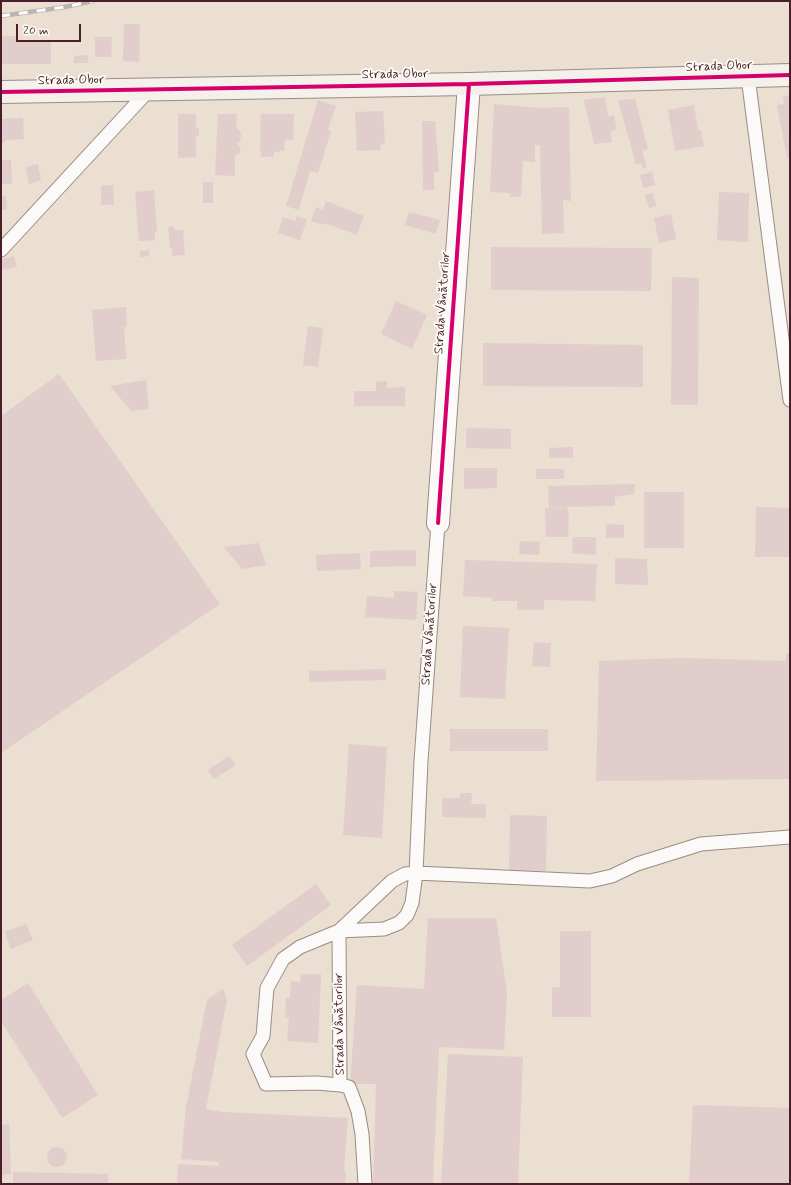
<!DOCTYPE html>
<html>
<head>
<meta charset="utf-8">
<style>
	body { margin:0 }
	#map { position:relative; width:791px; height:1185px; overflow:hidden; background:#eadfd0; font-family:Mynerve,sans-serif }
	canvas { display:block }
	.frame { position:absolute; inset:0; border:2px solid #4a1f2b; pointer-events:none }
	.scale { position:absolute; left:16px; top:24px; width:65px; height:18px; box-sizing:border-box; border:2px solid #4a1f2b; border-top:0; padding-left:5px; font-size:12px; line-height:14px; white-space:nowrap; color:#4a1f2b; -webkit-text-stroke:3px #fdfcf7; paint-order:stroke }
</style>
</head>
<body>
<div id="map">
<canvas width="791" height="1185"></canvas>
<div class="frame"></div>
<div class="scale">20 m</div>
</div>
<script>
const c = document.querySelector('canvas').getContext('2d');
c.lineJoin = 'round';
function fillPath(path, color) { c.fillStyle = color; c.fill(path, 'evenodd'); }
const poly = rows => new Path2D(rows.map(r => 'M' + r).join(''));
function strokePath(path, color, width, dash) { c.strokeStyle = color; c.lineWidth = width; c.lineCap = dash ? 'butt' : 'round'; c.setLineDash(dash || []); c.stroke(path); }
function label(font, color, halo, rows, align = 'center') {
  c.font = font + ' Mynerve,sans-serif'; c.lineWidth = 3.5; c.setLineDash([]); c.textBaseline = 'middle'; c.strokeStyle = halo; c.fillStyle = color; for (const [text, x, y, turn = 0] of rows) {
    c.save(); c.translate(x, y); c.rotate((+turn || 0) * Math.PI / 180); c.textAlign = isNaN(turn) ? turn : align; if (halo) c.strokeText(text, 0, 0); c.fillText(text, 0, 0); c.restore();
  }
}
fillPath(poly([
	[124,24,140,24,139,62,123,61],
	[1,36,16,36,16,41,51,42,51,64,1,64],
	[95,37,112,37,111,57,95,57],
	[88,55,88,63,74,63,74,56],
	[790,95,790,157,787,158,777,105,784,104,783,96],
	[605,97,608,116,614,115,617,130,610,131,612,142,594,144,584,100],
	[635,99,648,149,642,151,647,167,642,168,641,163,636,164,618,100],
	[318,100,336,106,328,130,331,131,318,173,310,171,299,210,286,206],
	[494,104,539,108,569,107,571,201,563,200,564,233,542,234,540,146,535,145,535,162,523,161,521,197,510,197,510,193,490,192],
	[694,105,698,130,701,130,704,146,675,151,668,110],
	[383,111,385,143,380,144,381,150,357,151,355,112],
	[178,114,196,114,196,128,199,128,199,136,196,136,196,157,178,158],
	[218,114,237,114,236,128,240,131,241,135,240,142,237,143,241,150,238,154,235,155,235,176,215,175],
	[261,114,294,114,293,140,285,139,284,151,274,152,274,157,261,157,261,151,260,151],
	[23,118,24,139,5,140,5,143,1,143,1,119],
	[422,121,435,121,439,172,434,172,434,190,423,190],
	[1,160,11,160,12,184,1,184],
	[38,164,41,180,29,184,26,167],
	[652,172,655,185,643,188,640,175],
	[203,182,213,182,213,203,203,203],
	[113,185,114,205,101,205,101,186],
	[154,190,157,232,155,232,155,240,139,241,135,192],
	[719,192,749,193,748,242,717,240],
	[653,193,656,206,649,208,645,195],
	[6,196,7,209,1,210,1,197],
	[326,201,364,216,357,235,325,223,324,225,311,221,316,207,323,210],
	[409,212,440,220,436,234,405,225],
	[671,214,676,239,659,243,654,218],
	[297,216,307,219,300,240,278,233,283,217,295,221],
	[174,226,175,230,183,230,185,255,172,256,172,248,170,248,168,227],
	[491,247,652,248,651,291,491,290],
	[149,250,149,256,140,257,140,251],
	[14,256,17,267,1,270,1,259],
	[672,277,699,278,698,405,671,405],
	[396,301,427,315,412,349,381,334],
	[126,307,127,327,124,327,126,359,96,361,92,310],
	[308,326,323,328,318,367,303,365],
	[483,343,643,345,643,387,483,386],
	[59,374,220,604,1,753,1,416],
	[146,380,149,409,131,411,110,386],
	[387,381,387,388,405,387,405,406,354,406,354,391,376,391,376,382],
	[466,428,511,429,511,449,466,448],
	[573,447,573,458,549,458,549,448],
	[464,468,497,468,497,488,464,489],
	[536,469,564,469,564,479,536,479],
	[635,484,634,494,615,497,615,506,549,507,548,486],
	[644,492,684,492,684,548,644,548],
	[567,507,569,516,568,537,546,537,545,508],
	[756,507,790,508,790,557,755,557],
	[606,524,624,525,624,538,606,538],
	[573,537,596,537,596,555,572,553],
	[520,541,540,542,539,555,519,554],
	[259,543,266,565,242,569,224,547],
	[416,550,416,566,370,567,370,551],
	[360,553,361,569,317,571,316,555],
	[615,558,647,559,648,585,615,584],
	[465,560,597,564,595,601,544,600,544,610,517,610,517,601,492,601,492,598,463,596],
	[394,591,418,592,416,620,365,617,367,596,394,598],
	[463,626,509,628,505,699,460,697],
	[534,642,551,643,550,667,532,666],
	[786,653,790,653,790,779,596,781,599,661,680,658,786,661],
	[386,669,386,680,309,682,309,671],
	[450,729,548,729,548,751,450,751],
	[349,744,387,747,382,838,343,835],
	[229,756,236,765,214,779,208,770],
	[460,793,472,793,471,804,486,804,486,818,442,817,442,798,460,798],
	[510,815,547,816,546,871,509,870],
	[316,884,331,905,247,966,232,945],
	[428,918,496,918,507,993,504,1050,439,1047,433,1184,373,1184,376,1084,350,1084,357,985,424,989],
	[26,924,33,940,11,949,5,932],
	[560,931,591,931,591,1017,552,1017,552,987,560,987],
	[301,974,321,974,318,1043,287,1041,289,1018,285,1018,286,998,290,998,291,981,300,982],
	[28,983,98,1095,62,1118,1,1021,1,1000],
	[223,989,227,1000,206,1109,223,1112,348,1118,344,1171,346,1171,345,1184,177,1184,178,1164,219,1166,219,1162,181,1159,186,1107,207,1000],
	[448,1054,523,1057,518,1184,441,1184],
	[693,1105,790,1108,790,1184,689,1184],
	[9,1124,11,1174,1,1175,1,1125],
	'47 1157a10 10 0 1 1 20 0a10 10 0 1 1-20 0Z',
	[13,1172,108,1174,108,1184,13,1184]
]), '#e1cdcb');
const lane = poly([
	[748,77,790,400],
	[1,250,149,90],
	[438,523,421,761,416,873,405,874,392,881,339,931,300,947,283,959,267,988,263,1036,253,1054,266,1084,317,1083,340,1085,339,931,384,929,399,923,407,915,412,903,416,873,590,881,612,876,637,864,701,844,790,837],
	[340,1085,349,1087,358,1111,362,1134,365,1184]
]);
const street = poly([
	[438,523,469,84]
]);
const secondary = poly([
	[1,92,469,84,790,75]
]);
strokePath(lane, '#998c87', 15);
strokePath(street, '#998c87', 24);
strokePath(secondary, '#998c87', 24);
strokePath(lane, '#fcfaf8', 13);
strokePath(street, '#fcfaf8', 22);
strokePath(secondary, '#f4f0ea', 22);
const rail = poly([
	[1,16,65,7,93,1]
]);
strokePath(rail, '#bab3b2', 4.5);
strokePath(rail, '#fdfcf7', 3, [9]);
strokePath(poly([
	[1,92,469,84,790,75],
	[438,523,469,84]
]), '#d6006c', 4);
label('13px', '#4a1f2b', '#fdfcf7', [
	["Strada Obor",719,67,-2],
	["Strada Obor",395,75,-1],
	["Strada Obor",71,81,-1],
	["Strada Vânătorilor",443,303,-86],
	["Strada Vânătorilor",430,634,-86],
	["Strada Vânătorilor",340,1024,-91]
]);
</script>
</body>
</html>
